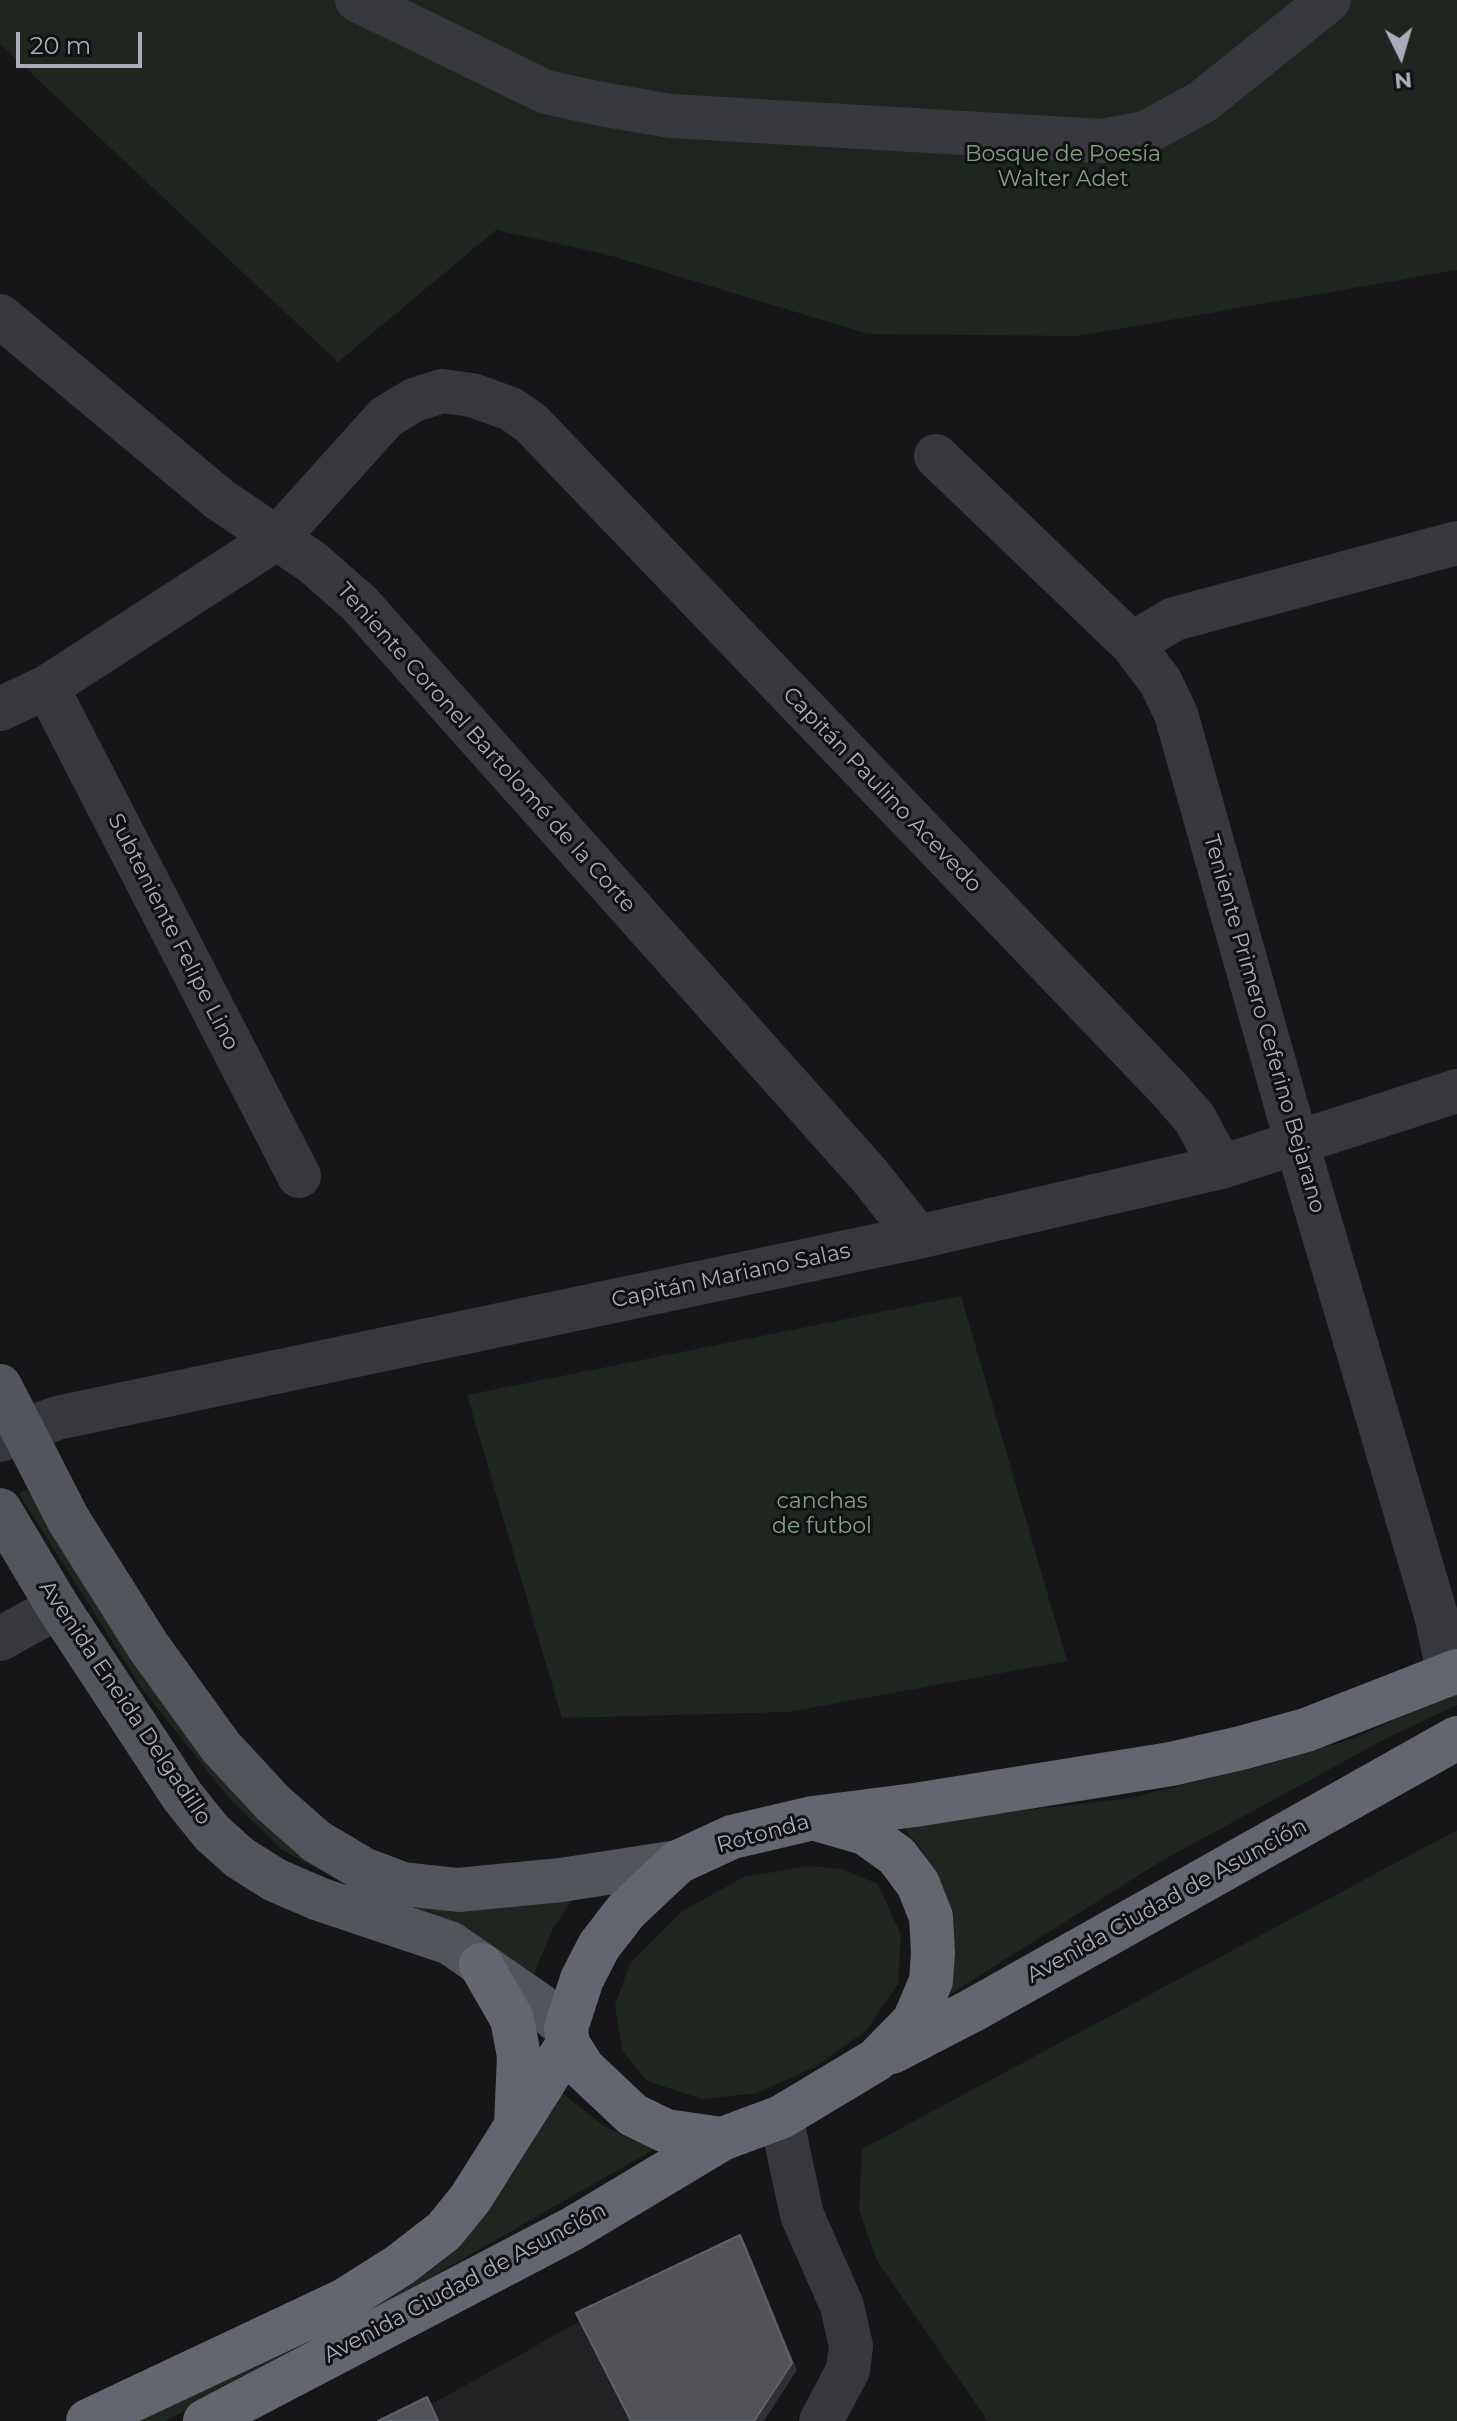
<!DOCTYPE html>
<html>
<head>
<meta charset="utf-8">
<style>
	body { margin:0 }
	#map { position:relative; width:1457px; height:2421px; overflow:hidden; background:#161618; font-family:Montserrat,sans-serif }
	canvas { display:block }
	.north { position:absolute; left:1361px; top:16px; width:80px; height:80px; -webkit-text-stroke:6px #111113; paint-order:stroke; rotate:175deg; font-size:22px; font-weight:700; line-height:32px; text-align:center; color:#a8adb8 }
	.north::after { content:''; display:block; margin:auto; width:28px; height:36px; background:#a8adb8; clip-path:polygon(50% 0,100% 100%,50% 72%,0 100%) }
	.scale { position:absolute; left:16px; top:32px; width:126px; height:36px; box-sizing:border-box; border:4px solid #a8adb8; border-top:0; padding-left:10px; font-size:24px; line-height:28px; white-space:nowrap; color:#a8adb8; -webkit-text-stroke:6px #111113; paint-order:stroke }
</style>
</head>
<body>
<div id="map">
<canvas width="1457" height="2421"></canvas>
<div class="north">N</div>
<div class="scale">20 m</div>
</div>
<script>
const c = document.querySelector('canvas').getContext('2d');
c.lineJoin = 'round';
function fillPath(path, color) { c.fillStyle = color; c.fill(path, 'evenodd'); }
const poly = rows => new Path2D(rows.map(r => 'M' + r).join(''));
function strokePath(path, color, width, dash) { c.strokeStyle = color; c.lineWidth = width; c.lineCap = dash ? 'butt' : 'round'; c.setLineDash(dash || []); c.stroke(path); }
function label(font, color, halo, rows, align = 'center') {
  c.font = font + ' Montserrat,sans-serif'; c.lineWidth = 6; c.setLineDash([]); c.textBaseline = 'middle'; c.strokeStyle = halo; c.fillStyle = color; for (const [text, x, y, turn = 0] of rows) {
    c.save(); c.translate(x, y); c.rotate((+turn || 0) * Math.PI / 180); c.textAlign = isNaN(turn) ? turn : align; if (halo) c.strokeText(text, 0, 0); c.fillText(text, 0, 0); c.restore();
  }
}
fillPath(poly([
	[582,2320,633,2421,440,2421,432,2404]
]), '#222225');
fillPath(poly([
	[0,0,1457,0,1457,270,1078,336,868,334,605,254,496,230,338,362,0,44],
	[961,1296,1067,1661,788,1712,562,1718,467,1395],
	[27,1489,142,1672,296,1849,581,1888,553,1928,530,1983,282,1850,228,1797,143,1690,19,1494],
	[1457,1691,1457,1705,1385,1739,1163,1860,944,1998,955,1949,946,1895,921,1849,902,1825,1130,1798,1257,1767,1355,1738],
	[1457,1830,1457,2421,988,2421,877,2261,859,2210,862,2149],
	[809,1866,842,1869,878,1884,901,1935,898,1984,866,2031,815,2067,757,2093,702,2099,647,2081,622,2050,615,2006,630,1963,681,1912,744,1877],
	[548,2082,604,2126,636,2142,658,2147,426,2280,166,2421,132,2421,431,2260]
]), '#1e261f');
strokePath(poly([
	[357,0,546,92,601,104,671,116,1102,141,1145,133,1202,102,1329,0],
	[0,316,219,499,312,562,359,603,870,1176,918,1237],
	[936,456,1132,644,1160,681,1176,714,1297,1144,1436,1615,1449,1675],
	[1132,644,1174,619,1457,543],
	[47,687,299,1176],
	[0,709,47,687,277,538,386,417,414,400,442,391,472,395,511,409,531,423,1169,1089,1195,1119,1221,1167],
	[0,1440,57,1418,918,1237,1221,1167,1457,1091],
	[0,1639,58,1607],
	[781,2117,802,2215,842,2306,851,2346,848,2370,821,2421]
]), '#37383d', 44);
strokePath(poly([
	[0,1386,68,1519,148,1646,221,1747,273,1803,316,1841,363,1869,403,1884,458,1890,561,1880,678,1862],
	[0,1510,58,1607,183,1797,212,1833,240,1858,275,1880,319,1899,450,1943,538,2004,566,2028]
]), '#53555c', 44);
strokePath(poly([
	[813,1818,865,1833,897,1856,918,1884,931,1917,933,1953,931,1981,914,2021,876,2060,781,2117,722,2139,666,2131,633,2115,583,2068,568,2044,566,2028,582,1979,599,1946,626,1911,678,1862,732,1837,813,1818,915,1805,1171,1764,1241,1748,1306,1730,1457,1671],
	[481,1965,512,2019,519,2056,516,2125],
	[892,2052,973,2010,1457,1738],
	[88,2421,343,2301,400,2265,444,2231,470,2199,568,2044],
	[205,2421,572,2229,722,2139]
]), '#63666e', 44);
fillPath(poly([
	[740,2235,745,2243,797,2370,764,2421,754,2421],
	[427,2397,432,2404,440,2421,438,2421]
]), '#2f3033');
const building = poly([
	[740,2235,792,2363,754,2421,631,2421,576,2313,740,2235],
	[427,2397,438,2421,378,2421,427,2397]
]);
fillPath(building, '#525359');
strokePath(building, '#5f6168', 2);
label('22px', '#7fa381', '#111113', [
	["Bosque de Poesía",1063,155],
	["Walter Adet",1063,180],
	["canchas",822,1502],
	["de futbol",822,1527]
]);
label('22px', '#a8adb8', '#111113', [
	["Teniente Coronel Bartolomé de la Corte",486,748,48],
	["Capitán Paulino Acevedo",882,790,46],
	["Subteniente Felipe Lino",173,932,63],
	["Teniente Primero Ceferino Bejarano",1264,1024,74],
	["Capitán Mariano Salas",731,1276,-12],
	["Avenida Eneida Delgadillo",125,1703,56],
	["Rotonda",763,1834,-15],
	["Avenida Ciudad de Asunción",1167,1901,-29],
	["Avenida Ciudad de Asunción",465,2283,-28]
]);
</script>
</body>
</html>
